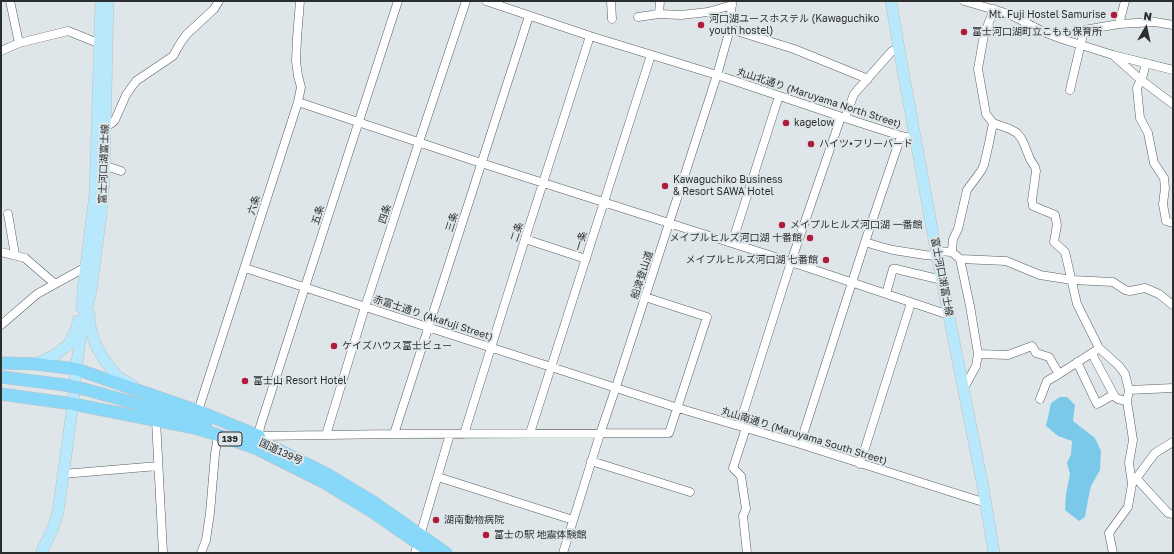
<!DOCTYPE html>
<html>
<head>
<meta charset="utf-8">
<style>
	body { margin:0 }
	#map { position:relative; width:1174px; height:554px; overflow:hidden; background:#dfe6e9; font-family:"Golos Text",sans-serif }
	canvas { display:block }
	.frame { position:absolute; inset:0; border:2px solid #2b2e2f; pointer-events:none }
	.north { position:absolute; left:1126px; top:8px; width:40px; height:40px; -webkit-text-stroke:3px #dfe6e9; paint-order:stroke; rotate:9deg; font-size:11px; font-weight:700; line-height:16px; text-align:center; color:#2b2e2f }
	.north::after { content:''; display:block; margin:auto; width:14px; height:18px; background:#2b2e2f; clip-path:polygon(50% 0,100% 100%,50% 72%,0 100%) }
</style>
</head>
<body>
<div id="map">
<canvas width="1174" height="554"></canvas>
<div class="frame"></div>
<div class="north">N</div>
</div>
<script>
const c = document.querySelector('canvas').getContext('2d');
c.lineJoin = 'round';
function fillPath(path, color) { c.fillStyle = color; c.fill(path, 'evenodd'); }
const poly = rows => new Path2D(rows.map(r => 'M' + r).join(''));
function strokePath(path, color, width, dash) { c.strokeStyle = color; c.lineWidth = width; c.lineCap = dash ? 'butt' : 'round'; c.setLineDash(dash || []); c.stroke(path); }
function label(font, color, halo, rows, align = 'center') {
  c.font = font + ' "Golos Text","Noto Sans JP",sans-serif'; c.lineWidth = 4; c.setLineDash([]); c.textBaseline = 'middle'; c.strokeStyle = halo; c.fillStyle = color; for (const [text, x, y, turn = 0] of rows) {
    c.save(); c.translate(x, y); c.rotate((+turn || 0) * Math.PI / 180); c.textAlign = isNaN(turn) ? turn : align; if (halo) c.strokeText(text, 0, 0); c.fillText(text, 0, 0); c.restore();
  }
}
fillPath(poly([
	[1060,397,1067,397,1075,405,1073,421,1095,438,1101,451,1100,470,1091,486,1088,500,1085,517,1079,521,1065,510,1066,494,1070,474,1067,463,1071,454,1072,441,1058,436,1046,426,1051,403]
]), '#7bc9e9');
const minor = poly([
	[10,1,19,43],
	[398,1,305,287,260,427,259,436,394,434,669,433,707,317,645,297],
	[486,1,590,36,717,75,845,118,901,136,916,139],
	[611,1,612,19],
	[964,1,1009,14,1046,33,1062,39,1113,55,1173,70],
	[659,14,660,1],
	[638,17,659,14,681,15,708,12,732,5],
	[1119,24,1125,1],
	[730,29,794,49,868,79],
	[1,51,19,43,68,31,93,41,100,40],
	[1114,56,1141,80,1173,104],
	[1146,63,1143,75,1137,88,1140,118,1148,133,1154,163,1164,178,1165,188,1163,204,1166,221,1173,223],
	[1070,90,1084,30,1119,24,1155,22,1173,25],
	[298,102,481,163,791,262,949,315],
	[845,118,854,94,892,51,899,49],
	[993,123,1010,129,1017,133,1021,138,1024,144,1030,159,1035,167,1036,171,1032,200,1033,206,1055,215,1057,225,1054,242,1065,252,1077,304,1099,348,1119,366,1125,374,1129,390,1127,401,1133,440,1129,463,1132,484,1128,507,1109,533,1113,553],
	[100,124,109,125,112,123,115,120,126,95,136,81,173,56,181,42,187,34,214,9,219,1],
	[100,164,121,171],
	[8,214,15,255],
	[525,239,586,259],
	[865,242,878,246,893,250,925,255,937,256],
	[732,243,779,96],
	[937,251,952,252,960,259,970,306,978,354,976,366,964,388],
	[1,252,25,258,55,284,86,267,89,268],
	[952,252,953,239,958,229,967,190,981,171,984,165,989,143,993,123,986,114,978,69,984,35,994,9],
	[960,259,1006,261,1040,275,1072,280,1113,282,1125,290,1130,291,1145,288,1159,294,1173,305],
	[245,268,678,408,800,444,986,503],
	[886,294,893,269,896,269,942,280],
	[1,325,37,294,55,284],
	[978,354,1008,355,1032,346,1036,353,1049,357,1059,374,1047,381,1040,399],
	[1092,354,1115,397,1118,399,1127,401],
	[1077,362,1097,404,1113,395],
	[1059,374,1095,351],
	[1129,390,1173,388],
	[198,411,298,102,301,87,298,76,296,61,297,38,300,1],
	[156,420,163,553],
	[739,426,791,262,841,117],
	[746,428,733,468,741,476,746,509,743,516,747,553],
	[530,433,651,55],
	[394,434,529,16],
	[464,434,525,239,590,36],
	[326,435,365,307,419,142,466,1],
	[800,444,865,242,901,136],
	[591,461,690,492],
	[860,464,911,303],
	[63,474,158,466],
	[438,477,573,520],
	[1136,478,1168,513,1173,514],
	[1132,484,1155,453,1173,442],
	[201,553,206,540,210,513,215,454,218,435],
	[415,553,450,434],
	[563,553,600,434,616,387,717,75,730,29,732,1]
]);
const major = poly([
	[891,1,899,49,937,256,983,487,994,553],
	[82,308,83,290,95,194,101,1],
	[89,313,90,326,95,344,105,361,118,377,133,386],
	[36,364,55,355,69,344,77,327,78,321],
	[41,553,53,528,58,512,73,404,76,369,82,326,91,291,101,214,104,181,108,1]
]);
const highway = poly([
	[1,363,36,364,76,369,198,411,259,436],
	[1,377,65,385],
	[84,389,206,423],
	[1,394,73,404,195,428,218,435,255,448,325,483,374,513,432,553],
	[250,438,275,448,327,474,375,503,446,553]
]);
strokePath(minor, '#585e61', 9);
strokePath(major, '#bfc0c1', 12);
strokePath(highway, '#bfc0c1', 13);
strokePath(minor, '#fff', 8);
strokePath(major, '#b8e8fb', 11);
strokePath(highway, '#88d8f9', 12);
const highwayBridge = poly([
	[65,385,84,389]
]);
strokePath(highwayBridge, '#bfc0c1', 13, []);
strokePath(highwayBridge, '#88d8f9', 12);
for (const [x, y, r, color] of [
	[1114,15,4,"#af1b3b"],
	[701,25,4,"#af1b3b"],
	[964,32,4,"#af1b3b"],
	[786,123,4,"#af1b3b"],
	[811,144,4,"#af1b3b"],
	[665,186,4,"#af1b3b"],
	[782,225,4,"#af1b3b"],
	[810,238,4,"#af1b3b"],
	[826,260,4,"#af1b3b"],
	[334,346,4,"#af1b3b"],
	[245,381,4,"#af1b3b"],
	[436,520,4,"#af1b3b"],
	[486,535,4,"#af1b3b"]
]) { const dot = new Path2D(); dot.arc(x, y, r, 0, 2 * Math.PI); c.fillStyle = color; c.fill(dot); strokePath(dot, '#dfe6e9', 1.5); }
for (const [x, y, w] of [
	[230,439,24]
]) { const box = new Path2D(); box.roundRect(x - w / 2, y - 7, w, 14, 3); c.fillStyle = '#dfe6e9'; c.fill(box); strokePath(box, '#2b2e2f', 1); }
label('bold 9px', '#2b2e2f', null, [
	["139",230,439]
]);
label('10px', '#2b2e2f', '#dfe6e9', [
	["Mt. Fuji Hostel Samurise",1106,15,"right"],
	["河口湖ユースホステル (Kawaguchiko",709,19],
	["youth hostel)",709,31],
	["富士河口湖町立こもも保育所",972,32],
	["kagelow",794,123],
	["ハイツ•フリーバード",819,144],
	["Kawaguchiko Business",673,180],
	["& Resort SAWA Hotel",673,192],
	["メイプルヒルズ河口湖 一番館",790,225],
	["メイプルヒルズ河口湖 十番館",802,238,"right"],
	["メイプルヒルズ河口湖 七番館",818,260,"right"],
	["ケイズハウス富士ビュー",342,346],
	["富士山 Resort Hotel",253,381],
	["湖南動物病院",444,520],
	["富士の駅 地震体験館",494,535]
], 'left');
label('10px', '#2b2e2f', '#dfe6e9', [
	["丸山北通り (Maruyama North Street)",819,98,18],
	["富士河口湖富士線",104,164,-88],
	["六条",254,205,-72],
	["四条",385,214,-72],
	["五条",318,215,-72],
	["三条",452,222,-72],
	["二条",517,232,-72],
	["一条",581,241,-73],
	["船津登山道",642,275,-72],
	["富士河口湖富士線",942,277,79],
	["赤富士通り (Akafuji Street)",433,318,18],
	["丸山南通り (Maruyama South Street)",804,436,17],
	["国道139号",281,452,25]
]);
</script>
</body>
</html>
